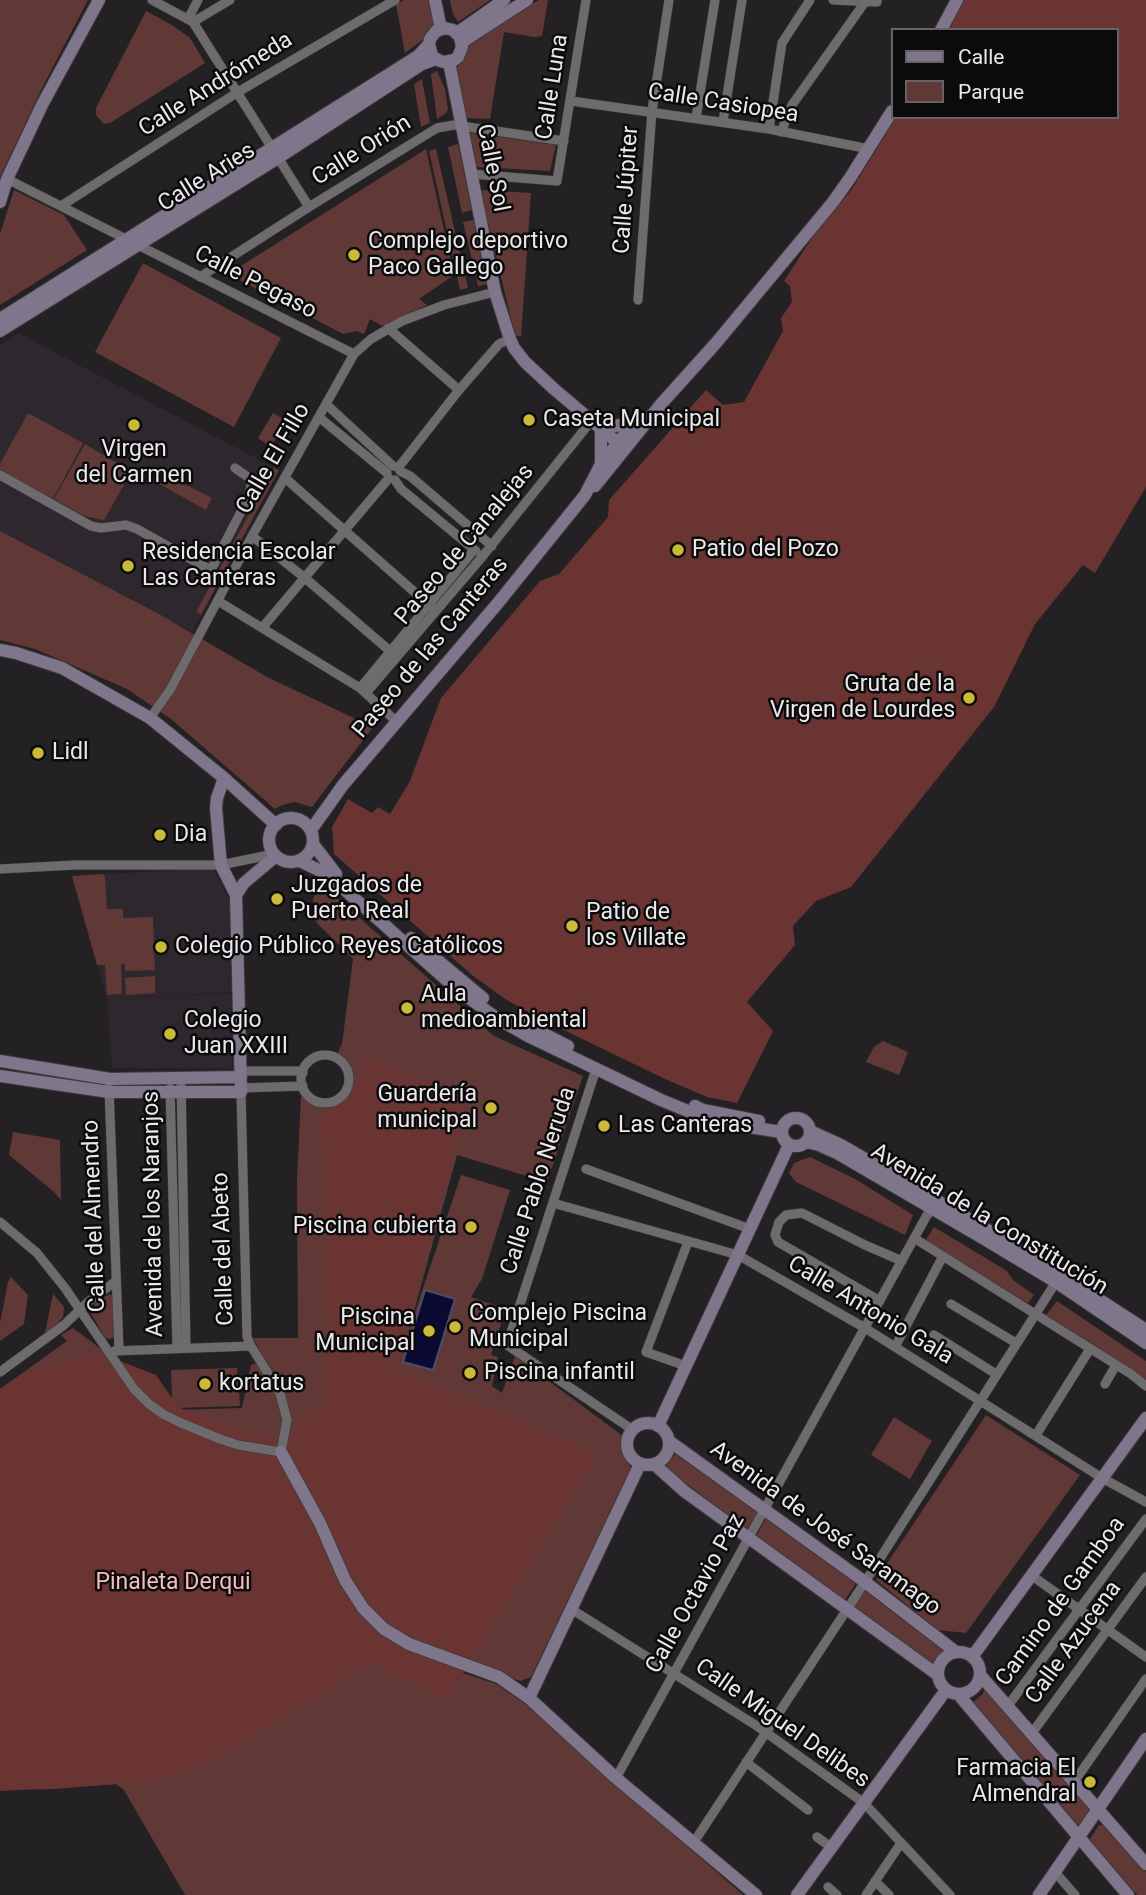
<!DOCTYPE html>
<html>
<head>
<meta charset="utf-8">
<style>
	body { margin:0 }
	#map { position:relative; width:1146px; height:1895px; overflow:hidden; background:#232123; font-family:Roboto,sans-serif }
	canvas { display:block }
	.legend { position:absolute; left:891px; top:28px; width:228px; height:91px; box-sizing:border-box; background:#0c0b0c; border:2px solid #656365; margin:0; padding:9px 12px; list-style:none; font-size:21px; color:#eae8ea }
	.legend li { display:flex; align-items:center; gap:14px; height:35px }
	.legend b { width:35px; border:2px solid #656365 }
</style>
</head>
<body>
<div id="map">
<canvas width="1146" height="1895"></canvas>
<ul class="legend">
<li><b style="height:9px;background:#80768b"></b>Calle</li>
<li><b style="height:19px;background:#603937"></b>Parque</li>
</ul>
</div>
<script>
const c = document.querySelector('canvas').getContext('2d');
c.lineJoin = 'round';
function fillPath(path, color) { c.fillStyle = color; c.fill(path, 'evenodd'); }
const poly = rows => new Path2D(rows.map(r => 'M' + r).join(''));
function strokePath(path, color, width, dash) { c.strokeStyle = color; c.lineWidth = width; c.lineCap = dash ? 'butt' : 'round'; c.setLineDash(dash || []); c.stroke(path); }
function label(font, color, halo, rows, align = 'center') {
  c.font = font + ' Roboto,sans-serif'; c.lineWidth = 5; c.setLineDash([]); c.textBaseline = 'middle'; c.strokeStyle = halo; c.fillStyle = color; for (const [text, x, y, turn = 0] of rows) {
    c.save(); c.translate(x, y); c.rotate((+turn || 0) * Math.PI / 180); c.textAlign = isNaN(turn) ? turn : align; if (halo) c.strokeText(text, 0, 0); c.fillText(text, 0, 0); c.restore();
  }
}
fillPath(poly([
	[18,333,279,470,192,632,0,531,0,345],
	[213,868,230,900,232,992,124,998,231,993,232,1068,112,1068,107,999,72,876]
]), '#2e272e');
fillPath(poly([
	[0,0,88,0,43,86,0,177],
	[404,0,428,0,436,30,405,53,396,4],
	[450,0,490,0,458,22,453,14],
	[539,0,548,0,542,36,534,37,504,32,490,119,466,118,456,70,467,46,497,24],
	[146,11,172,25,190,38,205,63,110,123,104,124,96,115,96,108],
	[437,71,445,89,448,109,446,113,437,119,431,74],
	[422,79,430,123,421,127,414,84],
	[470,133,556,145,550,171,476,167],
	[458,144,472,210,462,213,448,147],
	[426,149,454,275,419,299,427,305,382,326,370,319,364,334,356,331,343,334,228,274],
	[436,149,468,288,460,290,429,151],
	[14,190,64,215,87,250,0,305,0,234],
	[480,190,531,193,521,337,515,335],
	[474,220,488,284,478,286,463,222],
	[143,263,281,338,234,427,95,352],
	[28,413,83,443,53,499,0,470,0,464],
	[273,413,286,420,271,447,258,438],
	[85,444,125,468,129,476,104,520,84,516,54,499],
	[274,468,279,470,201,615,196,612],
	[157,470,212,498,206,510,152,480],
	[0,531,159,614,267,677,373,727,312,807,295,802,282,805,275,809,171,719,127,689,35,649,0,640],
	[103,874,105,877,107,909,123,909,123,918,153,917,155,970,125,971,125,964,121,964,122,994,107,995,105,965,97,965,72,876],
	[322,885,494,1036,583,1076,547,1182,457,1155,408,1333,461,1175,510,1190,482,1279,471,1297,506,1309,491,1355,498,1357,492,1386,502,1393,515,1356,623,1436,623,1454,631,1468,531,1677,520,1681,470,1662,463,1673,496,1684,525,1704,743,1895,185,1895,124,1790,116,1784,0,1791,0,1389,67,1341,61,1335,73,1328,132,1372,172,1397,171,1370,237,1368,240,1406,175,1408,177,1410,242,1408,251,1365,265,1360,253,1338,298,1338,297,1179,301,1096,318,1105,333,1107,348,1094,353,1083,353,1071,345,1061,337,1054,342,1044,353,959,313,919,313,899],
	[155,976,155,993,126,995,125,978],
	[883,1041,908,1052,899,1075,866,1062,874,1047],
	[13,1132,60,1140,61,1200,53,1191,9,1155],
	[810,1157,855,1179,913,1215,905,1235,796,1182,789,1173,794,1163],
	[934,1227,1007,1271,1013,1280,1034,1295,1028,1303,925,1241],
	[11,1277,28,1295,24,1324,0,1341,0,1323,8,1282],
	[53,1294,64,1307,63,1317,57,1324,45,1333],
	[110,1294,113,1296,114,1337,110,1339,105,1338,91,1313,96,1301],
	[1057,1301,1146,1361,1146,1382,1099,1348,1046,1315],
	[986,1415,1080,1475,966,1633,938,1630,876,1580],
	[894,1417,932,1441,910,1479,871,1455],
	[675,1454,758,1511,747,1529,665,1468],
	[767,1516,856,1583,843,1603,756,1537],
	[865,1591,943,1650,932,1667,852,1609],
	[986,1687,1091,1811,1081,1825,1074,1826,969,1705,982,1695],
	[1099,1825,1104,1825,1113,1834,1146,1872,1146,1895,1137,1895,1092,1844,1090,1839]
]), '#603937');
fillPath(poly([
	[963,0,1146,0,1146,487,1095,573,1083,565,1035,624,994,707,851,887,816,901,793,926,795,945,747,1002,773,1031,737,1103,707,1097,665,1079,539,1018,505,999,472,975,334,854,332,827,348,799,372,813,378,807,390,814,410,781,441,698,540,581,559,574,608,517,609,500,706,390,723,405,744,402,783,331,781,318,792,302,790,286,784,281,814,235,852,189,896,117,1116,117,1116,30,949,30],
	[366,1057,469,1097,395,1368,598,1454,447,1698,369,1663,226,1754,153,1781,55,1789,0,1790,0,1389,22,1374,97,1352,156,1375,178,1407,264,1438,295,1433,305,1412,324,1406,328,1330,321,1111,359,1081]
]), '#6a3433');
const water = poly([
	[425,1290,455,1299,433,1370,403,1362,425,1290]
]);
fillPath(water, '#0b0a32');
strokePath(water, '#4e4d69', 2);
const street = poly([
	[152,0,193,22,309,207],
	[833,0,877,2,877,0],
	[188,19,198,0],
	[193,22,230,0],
	[571,101,769,129,869,149],
	[696,118,715,0],
	[723,122,742,0],
	[769,129,782,43,810,0],
	[781,132,792,105,865,2],
	[472,174,557,181,586,0],
	[7,179,354,354],
	[61,206,238,92,395,0],
	[200,277,309,207,437,128,454,125,564,141],
	[638,300,652,111,669,0],
	[388,328,459,390],
	[327,405,393,466],
	[320,418,387,473],
	[398,468,459,390,499,344,510,339],
	[400,471,410,476,492,546],
	[0,475,91,526,101,528,126,525,137,529,207,568,212,568,249,496,252,480,235,468],
	[285,478,436,611],
	[395,480,401,489,476,551],
	[252,536,305,578,397,657],
	[218,601,360,688,397,722],
	[262,628,389,478],
	[360,688,474,550],
	[366,693,482,557,592,420],
	[150,718,170,690,252,536,354,354,371,339,402,321,444,305,495,292],
	[0,869,75,865,221,865,274,854],
	'301 1079a24 24 0 1 1 48 0a24 24 0 1 1-48 0Z',
	[596,1069,507,1345,633,1430],
	[241,1071,297,1071,303,1073],
	[181,1079,186,1348],
	[109,1088,119,1350],
	[170,1088,177,1348],
	[241,1088,303,1086],
	[586,1169,750,1229],
	[553,1203,738,1255,865,1328,1102,1478,1146,1502],
	[0,1222,37,1253,65,1288,134,1389,149,1404,163,1414,179,1422,220,1439,238,1445,281,1452,287,1420,280,1393,251,1346,247,1337,241,1092],
	[914,1238,1131,1374,1146,1386],
	[880,1301,778,1242,775,1235,779,1222,786,1215,802,1213,865,1245,902,1261],
	[951,1304,1016,1343],
	[934,1335,996,1374],
	[895,1347,943,1256],
	[114,1351,251,1346],
	[686,1366,646,1352,688,1242],
	[0,1372,64,1325,88,1302,116,1281],
	[1105,1384,1116,1365],
	[1036,1435,1090,1349],
	[1031,1575,1146,1657],
	[571,1609,757,1726,864,1803,950,1895],
	[1007,1707,1146,1519],
	[1032,1733,1146,1577],
	[746,1762,808,1810],
	[616,1778,927,1215,933,1210],
	[1074,1782,1146,1679],
	[817,1837,832,1848],
	[694,1842,865,1582,1056,1282],
	[1055,1872,1075,1895],
	[875,1881,889,1895],
	[828,1887,837,1895],
	[866,1895,901,1843]
]);
const secondary = poly([
	[435,0,441,29],
	[941,30,957,0],
	[457,33,504,0],
	[462,42,527,0],
	[449,62,495,292,510,339,514,348,525,362,554,389,618,443],
	[0,202,7,179,42,105,99,0],
	[0,319,418,56,429,44,430,39,436,31,445,28,453,30,460,37,462,47,458,57,454,60,444,62,440,61,432,56,429,44],
	[0,331,278,158,422,64,436,59],
	[601,464,601,428,634,423,636,421],
	[595,486,662,403,716,343,833,202,850,178,892,111],
	[0,650,16,653,62,668,150,718,224,778,276,825],
	[224,778,217,798,216,808,221,865,236,895],
	'269 840a22 22 0 1 1 44 0a22 22 0 1 1-44 0Z',
	[311,830,343,785,498,603,585,495,601,464,634,423],
	[313,844,336,874],
	[300,861,327,874,459,991,498,1019,528,1036,661,1100,712,1121,781,1132],
	[411,938,483,998],
	[513,1018,568,1046],
	[0,1061,110,1079,241,1077],
	[0,1076,109,1092,241,1092,236,895,244,883,276,856],
	[695,1106,703,1110,759,1121],
	'782 1132a14 14 0 1 1 28 0a14 14 0 1 1-28 0Z',
	[810,1131,841,1145,986,1229,1080,1287,1146,1330],
	[806,1142,819,1145,837,1153,981,1237,1056,1282,1146,1343],
	'627 1444a21 21 0 1 1 42 0a21 21 0 1 1-42 0Z',
	[658,1426,789,1145],
	[669,1441,865,1582,956,1652],
	[281,1452,320,1523,345,1580,363,1608,384,1629,409,1644,499,1677,529,1698,616,1778,756,1895],
	[654,1464,684,1491,938,1675],
	'938 1673a21 21 0 1 1 42 0a21 21 0 1 1-42 0Z',
	[972,1657,1146,1418],
	[980,1675,1146,1864],
	[958,1694,1128,1895],
	[529,1698,640,1464],
	[797,1895,946,1690],
	[1039,1895,1146,1739]
]);
strokePath(street, '#3e3b3d', 10);
strokePath(secondary, '#3e3b3d', 14);
strokePath(street, '#6e6b6e', 9);
strokePath(secondary, '#80768b', 12);
for (const [x, y, r, color] of [
	[354,255,7,"#cbba39"],
	[529,420,7,"#cbba39"],
	[134,425,7,"#cbba39"],
	[678,550,7,"#cbba39"],
	[128,566,7,"#cbba39"],
	[969,698,7,"#cbba39"],
	[38,753,7,"#cbba39"],
	[160,835,7,"#cbba39"],
	[277,899,7,"#cbba39"],
	[572,926,7,"#cbba39"],
	[161,947,7,"#cbba39"],
	[407,1008,7,"#cbba39"],
	[170,1034,7,"#cbba39"],
	[491,1108,7,"#cbba39"],
	[604,1126,7,"#cbba39"],
	[471,1227,7,"#cbba39"],
	[455,1327,7,"#cbba39"],
	[429,1331,7,"#cbba39"],
	[470,1373,7,"#cbba39"],
	[205,1384,7,"#cbba39"],
	[1090,1782,7,"#cbba39"]
]) { const dot = new Path2D(); dot.arc(x, y, r, 0, 2 * Math.PI); c.fillStyle = color; c.fill(dot); strokePath(dot, '#0c0b0c', 2.5); }
label('23px', '#eae8ea', '#0c0b0c', [
	["Calle Andrómeda",216,85,-32],
	["Calle Luna",553,87,-81],
	["Calle Casiopea",723,104,9],
	["Calle Orión",362,151,-32],
	["Calle Sol",492,168,79],
	["Calle Aries",207,178,-32],
	["Calle Júpiter",627,190,-86],
	["Calle Pegaso",255,283,27],
	["Calle El Fillo",274,459,-60],
	["Paseo de Canalejas",465,545,-50],
	["Paseo de las Canteras",431,648,-50],
	["Calle Pablo Neruda",539,1181,-72],
	["Avenida de los Naranjos",154,1214,-91],
	["Calle del Almendro",95,1216,-92],
	["Avenida de la Constitución",989,1220,31],
	["Calle del Abeto",224,1249,-92],
	["Calle Antonio Gala",870,1311,31],
	["Avenida de José Saramago",825,1529,36],
	["Calle Octavio Paz",696,1594,-61],
	["Camino de Gamboa",1061,1602,-54],
	["Calle Azucena",1074,1643,-54],
	["Calle Miguel Delibes",782,1724,35]
]);
label('23px', '#eae8ea', '#0c0b0c', [
	["Complejo deportivo",368,242],
	["Paco Gallego",368,268],
	["Caseta Municipal",543,420],
	["Virgen",134,450,"center"],
	["del Carmen",134,476,"center"],
	["Patio del Pozo",692,550],
	["Residencia Escolar",142,553],
	["Las Canteras",142,579],
	["Gruta de la",955,685,"right"],
	["Virgen de Lourdes",955,711,"right"],
	["Lidl",52,753],
	["Dia",174,835],
	["Juzgados de",291,886],
	["Puerto Real",291,912],
	["Patio de",586,913],
	["los Villate",586,939],
	["Colegio Público Reyes Católicos",175,947],
	["Aula",421,995],
	["medioambiental",421,1021],
	["Colegio",184,1021],
	["Juan XXIII",184,1047],
	["Guardería",477,1095,"right"],
	["municipal",477,1121,"right"],
	["Las Canteras",618,1126],
	["Piscina cubierta",457,1227,"right"],
	["Complejo Piscina",469,1314],
	["Municipal",469,1340],
	["Piscina",415,1318,"right"],
	["Municipal",415,1344,"right"],
	["Piscina infantil",484,1373],
	["kortatus",219,1384],
	["Farmacia El",1076,1769,"right"],
	["Almendral",1076,1795,"right"]
], 'left');
label('23px', '#f4bdb9', '#0c0b0c', [
	["Pinaleta Derqui",173,1583]
]);
</script>
</body>
</html>
